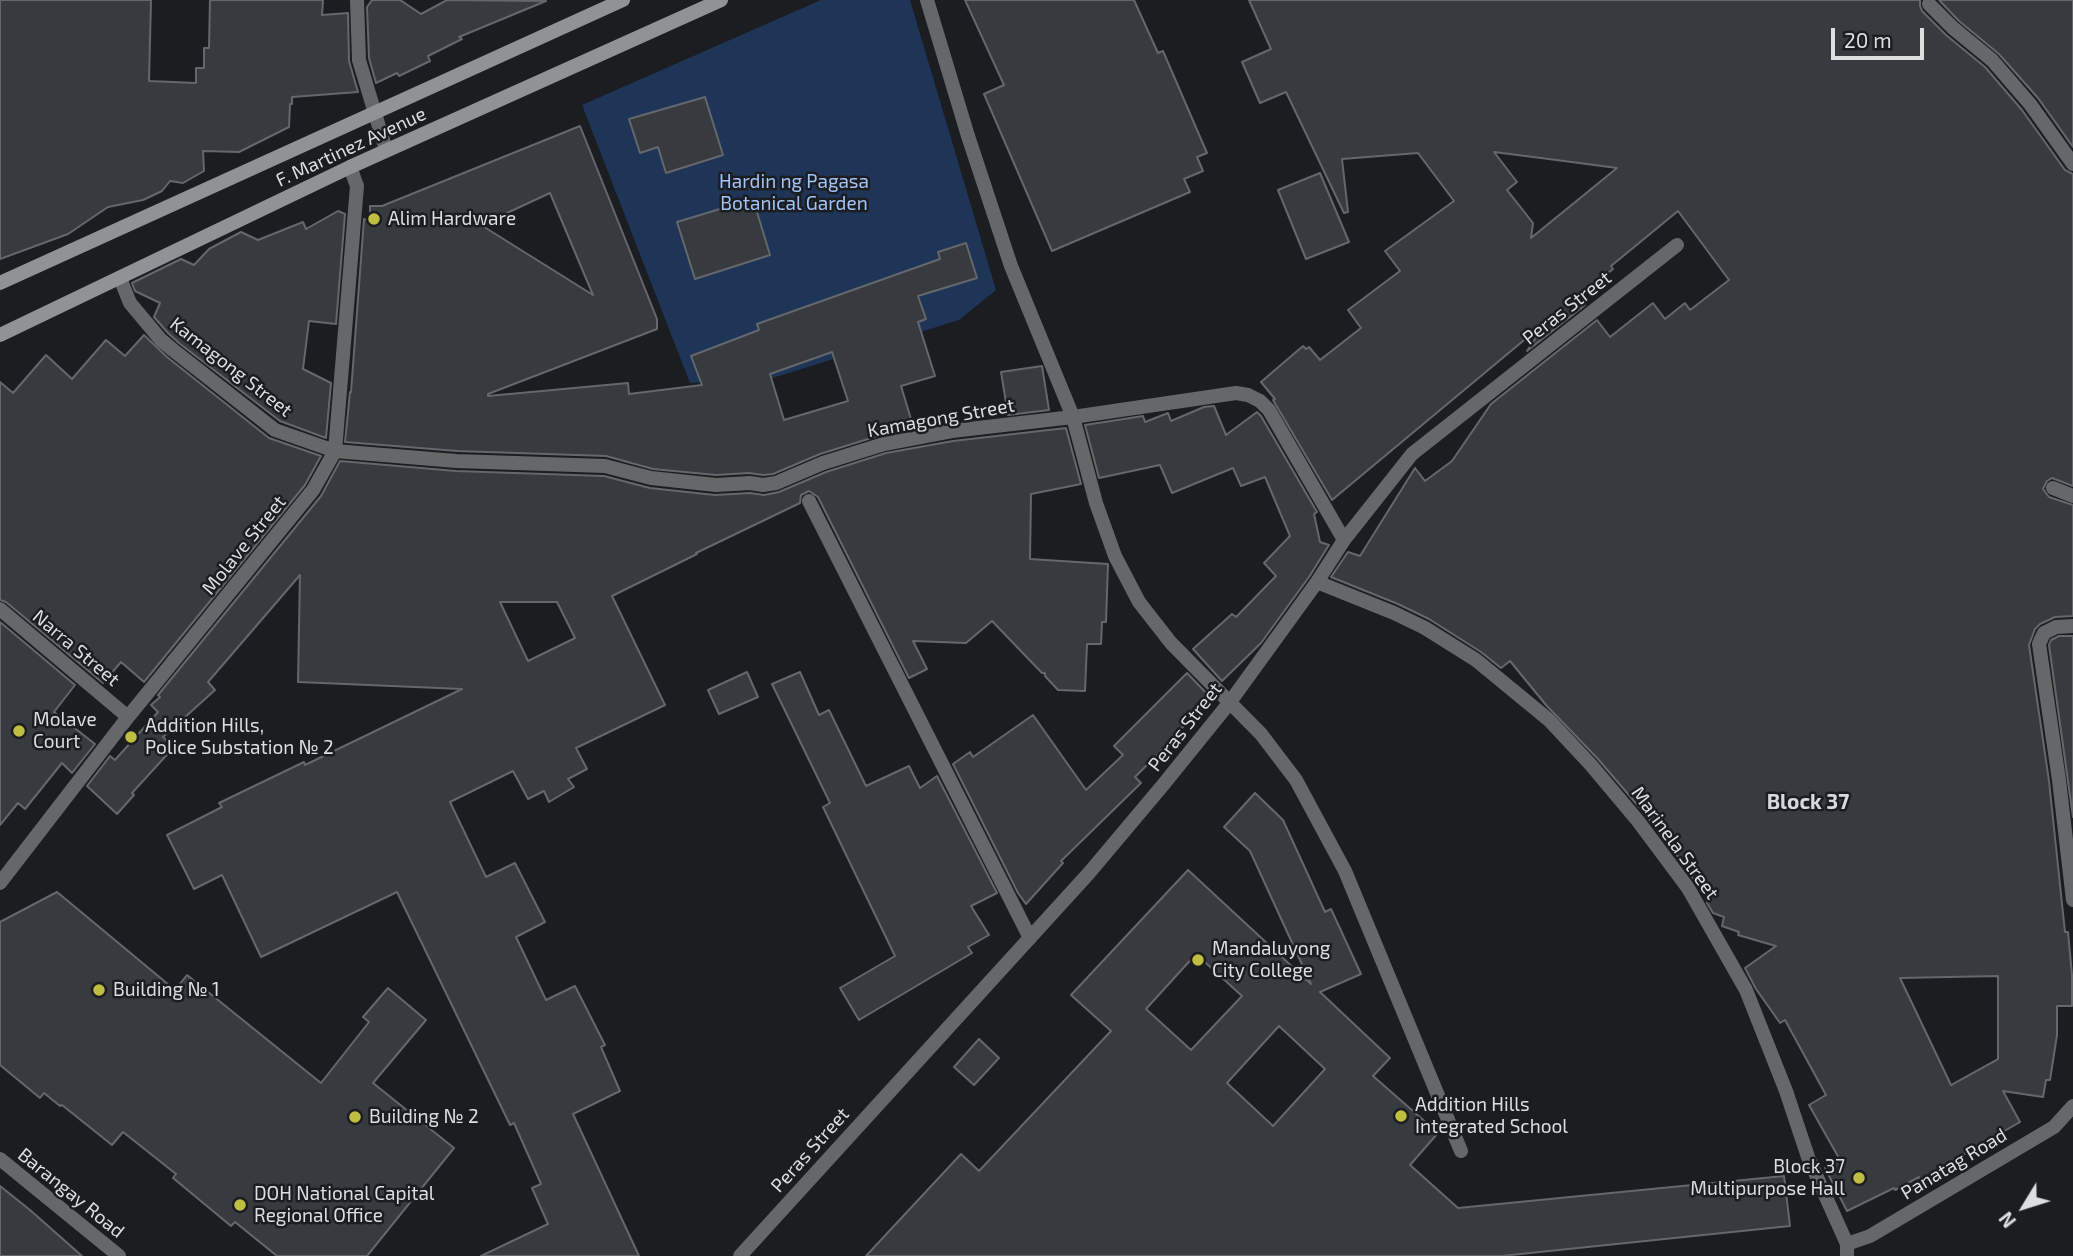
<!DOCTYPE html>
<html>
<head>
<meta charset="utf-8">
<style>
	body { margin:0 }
	#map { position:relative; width:2073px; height:1256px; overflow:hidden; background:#1b1d21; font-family:"Exo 2",sans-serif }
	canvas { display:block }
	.north { position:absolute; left:1989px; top:1172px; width:70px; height:70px; -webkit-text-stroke:5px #1b1d21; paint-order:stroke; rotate:232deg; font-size:19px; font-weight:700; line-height:28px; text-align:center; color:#dcdee0 }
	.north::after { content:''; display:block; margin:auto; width:24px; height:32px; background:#dcdee0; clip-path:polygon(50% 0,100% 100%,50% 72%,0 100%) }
	.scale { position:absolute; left:1831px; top:28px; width:93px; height:32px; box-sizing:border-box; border:4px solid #dcdee0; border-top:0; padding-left:9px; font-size:21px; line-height:24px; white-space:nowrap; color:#dcdee0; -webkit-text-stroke:5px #1b1d21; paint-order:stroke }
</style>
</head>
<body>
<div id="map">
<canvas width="2073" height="1256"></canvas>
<div class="north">N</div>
<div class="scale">20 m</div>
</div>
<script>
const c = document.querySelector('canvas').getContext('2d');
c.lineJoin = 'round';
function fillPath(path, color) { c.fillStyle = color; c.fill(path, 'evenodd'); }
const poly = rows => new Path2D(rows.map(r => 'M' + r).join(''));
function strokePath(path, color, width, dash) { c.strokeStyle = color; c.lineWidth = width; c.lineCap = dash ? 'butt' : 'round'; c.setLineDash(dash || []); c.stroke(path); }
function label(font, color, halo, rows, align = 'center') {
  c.font = font + ' "Exo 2",sans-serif'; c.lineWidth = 5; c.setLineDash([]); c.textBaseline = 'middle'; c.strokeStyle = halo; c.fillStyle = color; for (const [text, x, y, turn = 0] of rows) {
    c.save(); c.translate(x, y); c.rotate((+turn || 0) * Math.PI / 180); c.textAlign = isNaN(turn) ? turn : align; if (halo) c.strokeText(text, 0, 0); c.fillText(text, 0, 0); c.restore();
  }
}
fillPath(poly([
	[821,0,910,0,996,290,959,320,769,379,690,383,582,105]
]), '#1e3558');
const building = poly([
	[0,0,151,0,149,81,196,83,196,68,204,68,204,48,209,48,210,0,323,0,322,15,348,13,349,61,358,92,292,97,292,104,290,104,289,127,239,152,203,151,204,171,183,183,170,181,162,191,143,200,108,207,68,234,0,259,0,0],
	[372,0,400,0,421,14,447,0,546,1,459,37,462,39,428,56,430,61,399,76,397,73,376,83,369,58,367,7,372,0],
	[965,0,1134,0,1158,53,1163,51,1207,153,1197,157,1203,171,1184,179,1190,192,1052,251,984,94,1004,85,965,0],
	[1249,0,1920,0,1920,6,1922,11,1946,35,1985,67,2022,110,2065,170,2073,174,2073,486,2052,478,2047,481,2043,489,2049,497,2073,505,2073,616,2055,617,2040,624,2035,629,2029,645,2049,781,2065,932,2068,932,2072,975,2072,1006,2057,1006,2057,1035,2050,1080,2046,1080,2043,1097,2003,1091,2020,1122,1920,1180,1919,1177,1895,1190,1894,1188,1847,1211,1825,1168,1840,1160,1809,1105,1826,1095,1785,1020,1780,1023,1756,989,1745,968,1776,946,1738,935,1739,932,1722,926,1724,917,1713,913,1707,903,1709,897,1686,870,1690,866,1675,854,1646,815,1598,759,1546,705,1510,661,1501,668,1481,652,1429,619,1398,604,1331,577,1348,552,1360,556,1415,468,1425,481,1452,461,1491,404,1597,320,1610,337,1653,303,1665,319,1685,303,1690,310,1729,280,1678,211,1611,266,1613,269,1578,297,1585,305,1527,351,1547,321,1332,500,1273,400,1275,399,1261,382,1303,346,1306,349,1309,347,1320,360,1361,328,1348,310,1400,271,1385,251,1454,201,1418,153,1342,159,1348,212,1344,213,1286,92,1260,103,1242,62,1271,49,1249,0],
	[1494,152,1541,158,1617,168,1531,238,1533,223,1507,190,1517,182,1494,152],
	[1998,976,1998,1059,1951,1085,1900,978,1998,976],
	[1939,0,2073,0,2073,147,2038,98,1999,54,1959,21,1939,0],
	[705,97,723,155,666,173,658,147,640,153,629,119,705,97],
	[580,126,657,319,657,329,488,394,488,396,628,383,629,394,702,385,691,356,759,330,757,324,940,259,938,252,966,243,977,278,918,296,926,319,918,322,935,376,901,386,914,429,881,435,820,454,773,474,763,475,749,473,716,475,653,469,606,456,457,451,345,442,350,392,351,392,364,219,370,221,370,206,382,206,580,126],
	[550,193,593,295,481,225,550,193],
	[832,352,848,401,784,420,770,374,832,352],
	[1320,173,1349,242,1306,259,1278,190,1320,173],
	[753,199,770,255,695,279,677,222,753,199],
	[338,211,345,214,336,324,309,321,303,369,331,383,326,438,280,421,179,343,168,333,154,317,160,303,135,291,132,283,181,259,194,265,209,249,241,232,258,240,303,222,306,229,338,211],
	[144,335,167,357,269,438,321,456,305,485,144,682,121,662,103,683,6,602,0,600,0,382,13,393,46,355,72,379,106,340,125,356,144,335],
	[1042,366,1049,410,1008,415,1001,372,1042,366],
	[1214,406,1226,435,1257,412,1261,416,1317,512,1314,514,1320,542,1329,545,1309,577,1261,643,1222,681,1193,649,1232,614,1236,617,1276,576,1264,563,1290,536,1265,477,1241,486,1233,468,1172,493,1160,465,1099,478,1085,425,1143,416,1145,422,1168,413,1171,421,1204,407,1214,406],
	[1066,428,1081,484,1031,494,1030,559,1108,564,1106,622,1102,622,1101,644,1087,644,1085,691,1058,690,1045,676,1045,673,1042,673,992,621,966,643,913,641,927,669,909,678,818,497,809,491,801,495,800,503,696,553,697,554,612,596,665,705,576,748,587,769,568,779,574,787,549,802,544,791,528,799,513,771,450,802,486,877,515,863,545,922,516,937,546,1000,575,986,605,1045,601,1047,620,1091,573,1114,639,1256,481,1256,548,1224,532,1188,541,1184,514,1123,510,1125,397,892,261,957,222,875,194,889,167,835,222,807,219,803,304,762,305,765,462,689,298,682,300,575,208,682,215,690,163,737,174,747,132,793,134,795,117,814,87,786,110,756,115,760,158,712,151,705,160,697,158,695,321,496,340,461,456,471,604,476,650,488,715,495,750,493,764,495,779,492,826,472,886,453,953,441,1066,428],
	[500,602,557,602,575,638,528,661,500,602],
	[0,622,75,685,54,712,95,744,72,773,62,763,25,809,18,803,0,825,0,622],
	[2059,636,2073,636,2073,817,2049,645,2051,640,2059,636],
	[747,672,758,697,719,714,708,690,747,672],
	[800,672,819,715,829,710,866,786,909,766,920,788,937,776,997,893,971,906,989,935,968,947,972,953,859,1020,840,988,895,956,823,807,830,803,772,684,800,672],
	[1187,673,1211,698,1170,740,1171,741,1135,777,1141,783,1061,861,1063,863,1026,904,1018,893,953,764,970,752,973,757,1033,715,1086,790,1123,755,1114,746,1187,673],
	[1255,793,1283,820,1325,912,1331,909,1361,974,1320,992,1390,1058,1373,1076,1438,1133,1410,1165,1458,1208,1784,1176,1790,1226,1501,1256,866,1256,961,1154,979,1171,1111,1031,1071,995,1188,870,1311,984,1250,851,1224,827,1255,793],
	[1196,954,1242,996,1191,1050,1146,1009,1196,954],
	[1279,1026,1325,1069,1273,1126,1227,1083,1279,1026],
	[57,892,175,990,187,975,321,1083,369,1022,363,1017,388,988,426,1020,373,1083,454,1148,367,1256,277,1256,235,1222,231,1226,173,1178,176,1174,123,1132,112,1145,62,1105,60,1106,44,1093,40,1098,0,1065,0,922,57,892],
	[979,1039,999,1058,974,1085,954,1067,979,1039],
	[0,1186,30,1210,82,1256,0,1256,0,1186]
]);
fillPath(building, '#373a3e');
strokePath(building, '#64676b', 2);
strokePath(poly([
	[357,0,359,60,386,150],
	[927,0,968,136,1011,266,1073,417,1096,503,1115,556,1139,602,1171,643,1261,734,1296,780,1345,871,1461,1151],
	[1929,4,1953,28,1992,60,2030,104,2073,164],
	[120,278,130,303,161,340,173,350,275,430,335,451,456,461,605,466,651,478,716,485,750,483,763,485,776,483,823,463,884,444,952,431,1073,417,1236,393,1248,395,1260,401,1269,410,1344,540],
	[2053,488,2073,496],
	[809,501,1030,938],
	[1317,582,1394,613,1425,628,1476,660,1549,720,1591,765,1638,821,1688,888,1746,990,1786,1091,1808,1157,1847,1244,1847,1256],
	[0,609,128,717],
	[2073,626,2056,627,2044,633,2039,644,2059,780,2073,900],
	[0,883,128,717,313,490,335,451,357,186,350,167],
	[0,1159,119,1256],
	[1847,1244,1870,1236,2054,1127,2073,1106],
	[740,1256,1089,873,1163,785,1230,702,1317,582,1344,540,1412,454,1677,245]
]), '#666769', 14);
strokePath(poly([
	[0,283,623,0],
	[0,335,350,167,721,0]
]), '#909295', 14);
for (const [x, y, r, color] of [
	[374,219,7,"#c0be41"],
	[19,731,7,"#c0be41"],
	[131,737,7,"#c0be41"],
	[1198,960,7,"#c0be41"],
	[99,990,7,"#c0be41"],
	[1401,1116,7,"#c0be41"],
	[355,1117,7,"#c0be41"],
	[1859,1178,7,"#c0be41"],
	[240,1205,7,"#c0be41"]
]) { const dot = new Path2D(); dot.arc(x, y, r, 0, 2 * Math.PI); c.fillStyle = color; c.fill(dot); strokePath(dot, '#1b1d21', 2.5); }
label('19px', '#dcdee0', '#1b1d21', [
	["F. Martinez Avenue",351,147,-25],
	["Peras Street",1567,308,-38],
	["Kamagong Street",231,367,38],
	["Kamagong Street",941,418,-10],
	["Molave Street",244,545,-51],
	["Narra Street",76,648,40],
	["Peras Street",1185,727,-52],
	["Marinela Street",1675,843,54],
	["Peras Street",810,1150,-48],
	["Panatag Road",1954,1164,-31],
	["Barangay Road",71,1193,39]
]);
label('19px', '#a2c3f7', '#1b1d21', [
	["Hardin ng Pagasa",794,182],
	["Botanical Garden",794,204]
]);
label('19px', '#dcdee0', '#1b1d21', [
	["Alim Hardware",388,219],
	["Molave",33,720],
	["Court",33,742],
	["Addition Hills,",145,726],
	["Police Substation № 2",145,748],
	["Mandaluyong",1212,949],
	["City College",1212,971],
	["Building № 1",113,990],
	["Addition Hills",1415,1105],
	["Integrated School",1415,1127],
	["Building № 2",369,1117],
	["Block 37",1845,1167,"right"],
	["Multipurpose Hall",1845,1189,"right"],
	["DOH National Capital",254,1194],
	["Regional Office",254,1216]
], 'left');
label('bold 21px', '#d6d9de', '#1b1d21', [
	["Block 37",1808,802]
]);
</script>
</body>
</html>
